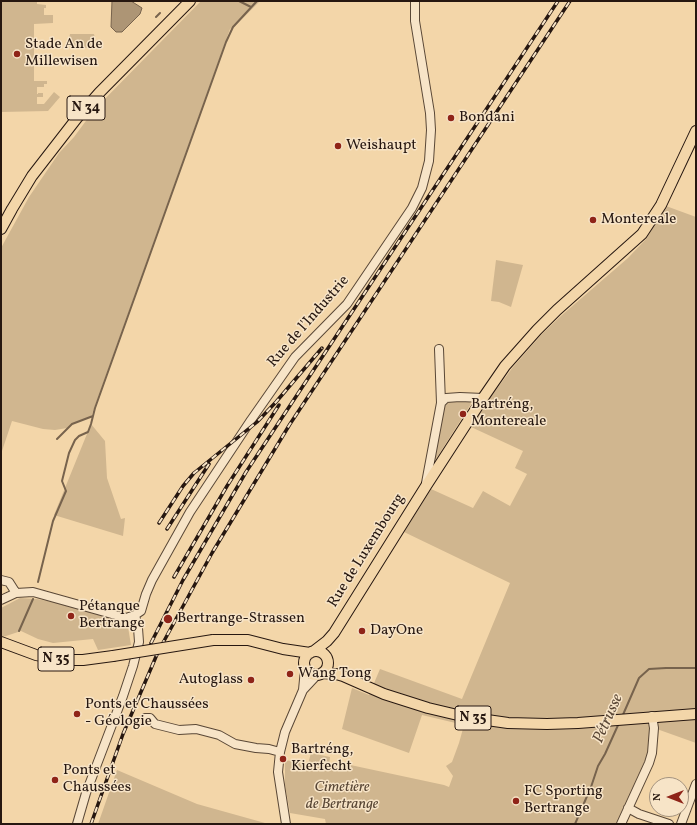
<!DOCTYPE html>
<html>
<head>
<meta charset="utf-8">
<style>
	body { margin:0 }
	#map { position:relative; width:697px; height:825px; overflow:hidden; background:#f3d6a9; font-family:Vollkorn,serif }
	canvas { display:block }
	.frame { position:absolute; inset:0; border:2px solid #261710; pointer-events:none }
	.north { position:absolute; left:649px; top:777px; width:40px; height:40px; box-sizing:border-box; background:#f7e4c7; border:1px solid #a3927e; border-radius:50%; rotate:270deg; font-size:11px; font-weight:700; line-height:16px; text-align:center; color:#261710 }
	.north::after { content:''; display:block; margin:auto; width:14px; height:18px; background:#8f2418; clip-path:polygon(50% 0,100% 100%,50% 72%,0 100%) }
</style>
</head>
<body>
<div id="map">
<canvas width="697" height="825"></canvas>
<div class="frame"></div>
<div class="north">N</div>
</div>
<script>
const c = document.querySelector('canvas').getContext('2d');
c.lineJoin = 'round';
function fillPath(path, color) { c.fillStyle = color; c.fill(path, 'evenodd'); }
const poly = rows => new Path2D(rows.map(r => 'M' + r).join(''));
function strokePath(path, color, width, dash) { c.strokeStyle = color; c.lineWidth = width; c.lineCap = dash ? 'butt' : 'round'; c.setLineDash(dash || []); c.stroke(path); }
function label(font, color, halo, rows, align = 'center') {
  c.font = font + ' Vollkorn,serif'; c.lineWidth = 3; c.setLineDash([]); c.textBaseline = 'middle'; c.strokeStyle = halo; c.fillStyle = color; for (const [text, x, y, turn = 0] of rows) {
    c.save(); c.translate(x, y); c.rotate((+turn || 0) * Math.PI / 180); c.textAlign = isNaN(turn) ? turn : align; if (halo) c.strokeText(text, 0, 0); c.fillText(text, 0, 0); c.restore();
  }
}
fillPath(poly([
	[1,1,37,1,37,4,46,5,46,8,44,8,44,15,53,15,53,23,34,24,34,81,47,81,47,84,44,84,44,87,37,87,37,94,38,94,38,93,43,93,43,97,37,97,37,104,44,104,54,92,60,97,48,111,1,112],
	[201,1,260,1,235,26,230,29,91,417,72,424,67,428,55,430,43,429,12,421,1,454,1,248,29,197,59,153,74,137,94,110],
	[70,34,94,34,95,39,94,48,70,48,69,39],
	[666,206,696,217,696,743,654,728,652,753,621,824,326,824,325,819,290,813,285,785,285,760,308,764,311,753,330,757,329,765,332,765,333,762,341,763,444,785,449,787,453,776,446,766,452,762,459,743,464,725,422,715,409,753,342,729,352,688,369,695,380,669,462,699,510,583,404,532,431,489,473,508,483,491,510,506,527,474,515,468,523,451,471,427,487,402,513,367,542,334,562,315,628,258,646,239],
	[496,260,523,265,511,307,499,302,491,301],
	[451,401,469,401,471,404,436,459,434,459,443,408,447,403],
	[91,424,105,441,107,478,121,519,125,518,123,536,54,515],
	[20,598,37,599,53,602,113,619,128,627,131,645,98,650,93,639,53,643,38,639,21,631,3,637,1,636,1,608],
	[117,770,197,804,265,823,98,824]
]), '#d0b68f');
const water = poly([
	[112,1,131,1,142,8,140,14,122,32,116,32,111,27,112,1]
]);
fillPath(water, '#ad9575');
strokePath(water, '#77634d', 1);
strokePath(poly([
	[239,1,251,7],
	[156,17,160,13],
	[57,439,72,424,93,416],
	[38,582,53,521,66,491,62,481,69,453,75,440,79,436,88,432,91,424,95,408,226,42,233,27,257,1],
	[19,631,33,599],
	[622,717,639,678,649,669,666,668,696,668],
	[575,824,591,787,598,766,605,754,619,723]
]), '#77634d', 2);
const minor = poly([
	[439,349,441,403],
	[426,483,441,403,446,398,460,397,483,398],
	[1,580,9,582,16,593],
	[1,600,16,593,33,592,126,618,135,615,141,611,146,594,152,580,190,512,251,420,295,357,347,304,412,208,422,188,429,161,431,130,430,113,415,21,415,1],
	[303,690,305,669],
	[145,718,150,718,155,724,179,730,196,729,219,735,235,744,256,748,269,749,280,752],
	[628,808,639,814,669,824],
	[77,824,86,793,123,696,133,666,139,642,138,628,135,615],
	[286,824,278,772,280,752,285,732,303,690,317,675],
	[621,824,649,763,652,753,654,728,652,716],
	[681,824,696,784]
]);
const major = poly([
	[1,229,12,209,32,176,77,118,99,93,190,1],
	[213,640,248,640,283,649,310,653],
	[1,642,36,655,60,660,83,660,113,656],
	[314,651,327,641,334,633,426,486,483,398,505,366,537,330,557,310,642,234,661,205,696,131],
	'304 663a12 12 0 1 1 24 0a12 12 0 1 1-24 0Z',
	[322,673,336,674,343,676,384,694,428,708,466,717,508,723,547,724,578,723,696,714]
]);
strokePath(minor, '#594736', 10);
strokePath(major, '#261710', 12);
strokePath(minor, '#f7e4c7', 8);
strokePath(major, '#f3d6a9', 10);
const rail = poly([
	[159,523,183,486,194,473,257,422,276,402,322,348],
	[167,529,209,464],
	[174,577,227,486,279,405],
	[151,643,183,580,246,472,558,1],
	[91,824,123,734,158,652,212,553,290,424,570,1]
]);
strokePath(rail, '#261710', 3.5);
strokePath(rail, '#f7e4c7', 2, [6]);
const majorBridge = poly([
	[113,656,213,640]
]);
strokePath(majorBridge, '#261710', 12, []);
strokePath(majorBridge, '#f3d6a9', 10);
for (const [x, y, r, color] of [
	[17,54,4,"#8f2418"],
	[451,118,4,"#8f2418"],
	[338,146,4,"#8f2418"],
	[593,220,4,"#8f2418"],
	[463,414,4,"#8f2418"],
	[71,616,4,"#8f2418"],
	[168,619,5,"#8f2418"],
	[362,631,4,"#8f2418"],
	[290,674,4,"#8f2418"],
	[251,680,4,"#8f2418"],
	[77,714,4,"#8f2418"],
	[283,759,4,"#8f2418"],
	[55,780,4,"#8f2418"],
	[516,801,4,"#8f2418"]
]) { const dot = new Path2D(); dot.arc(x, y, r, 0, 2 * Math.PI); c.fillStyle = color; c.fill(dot); strokePath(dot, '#f7e4c7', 1.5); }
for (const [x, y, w] of [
	[86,108,38],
	[56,659,36],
	[473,718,36]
]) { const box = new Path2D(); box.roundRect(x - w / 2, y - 12, w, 24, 3); c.fillStyle = '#f7e4c7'; c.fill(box); strokePath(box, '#261710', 1); }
label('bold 14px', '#261710', null, [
	["N 34",86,108],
	["N 35",56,659],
	["N 35",473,718]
]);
label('15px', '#261710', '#f7e4c7', [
	["Stade An de",25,45],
	["Millewisen",25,62],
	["Bondani",459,118],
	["Weishaupt",346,146],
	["Montereale",601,220],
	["Bartréng,",471,405],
	["Montereale",471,422],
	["Pétanque",79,607],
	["Bertrange",79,624],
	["Bertrange-Strassen",177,619],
	["DayOne",370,631],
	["Wang Tong",298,674],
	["Autoglass",243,680,"right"],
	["Ponts et Chaussées",85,705],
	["- Géologie",85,722],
	["Bartréng,",291,750],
	["Kierfecht",291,767],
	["Ponts et",63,771],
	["Chaussées",63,788],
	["FC Sporting",524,792],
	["Bertrange",524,809]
], 'left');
label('15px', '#261710', '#f7e4c7', [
	["Rue de l'Industrie",309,322,-49],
	["Rue de Luxembourg",367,551,-58]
]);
label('italic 15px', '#594736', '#f7e4c7', [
	["Cimetière",342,788],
	["de Bertrange",342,805]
]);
label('italic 16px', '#5c4938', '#f7e4c7', [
	["Pétrusse",609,719,-66]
]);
</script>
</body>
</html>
